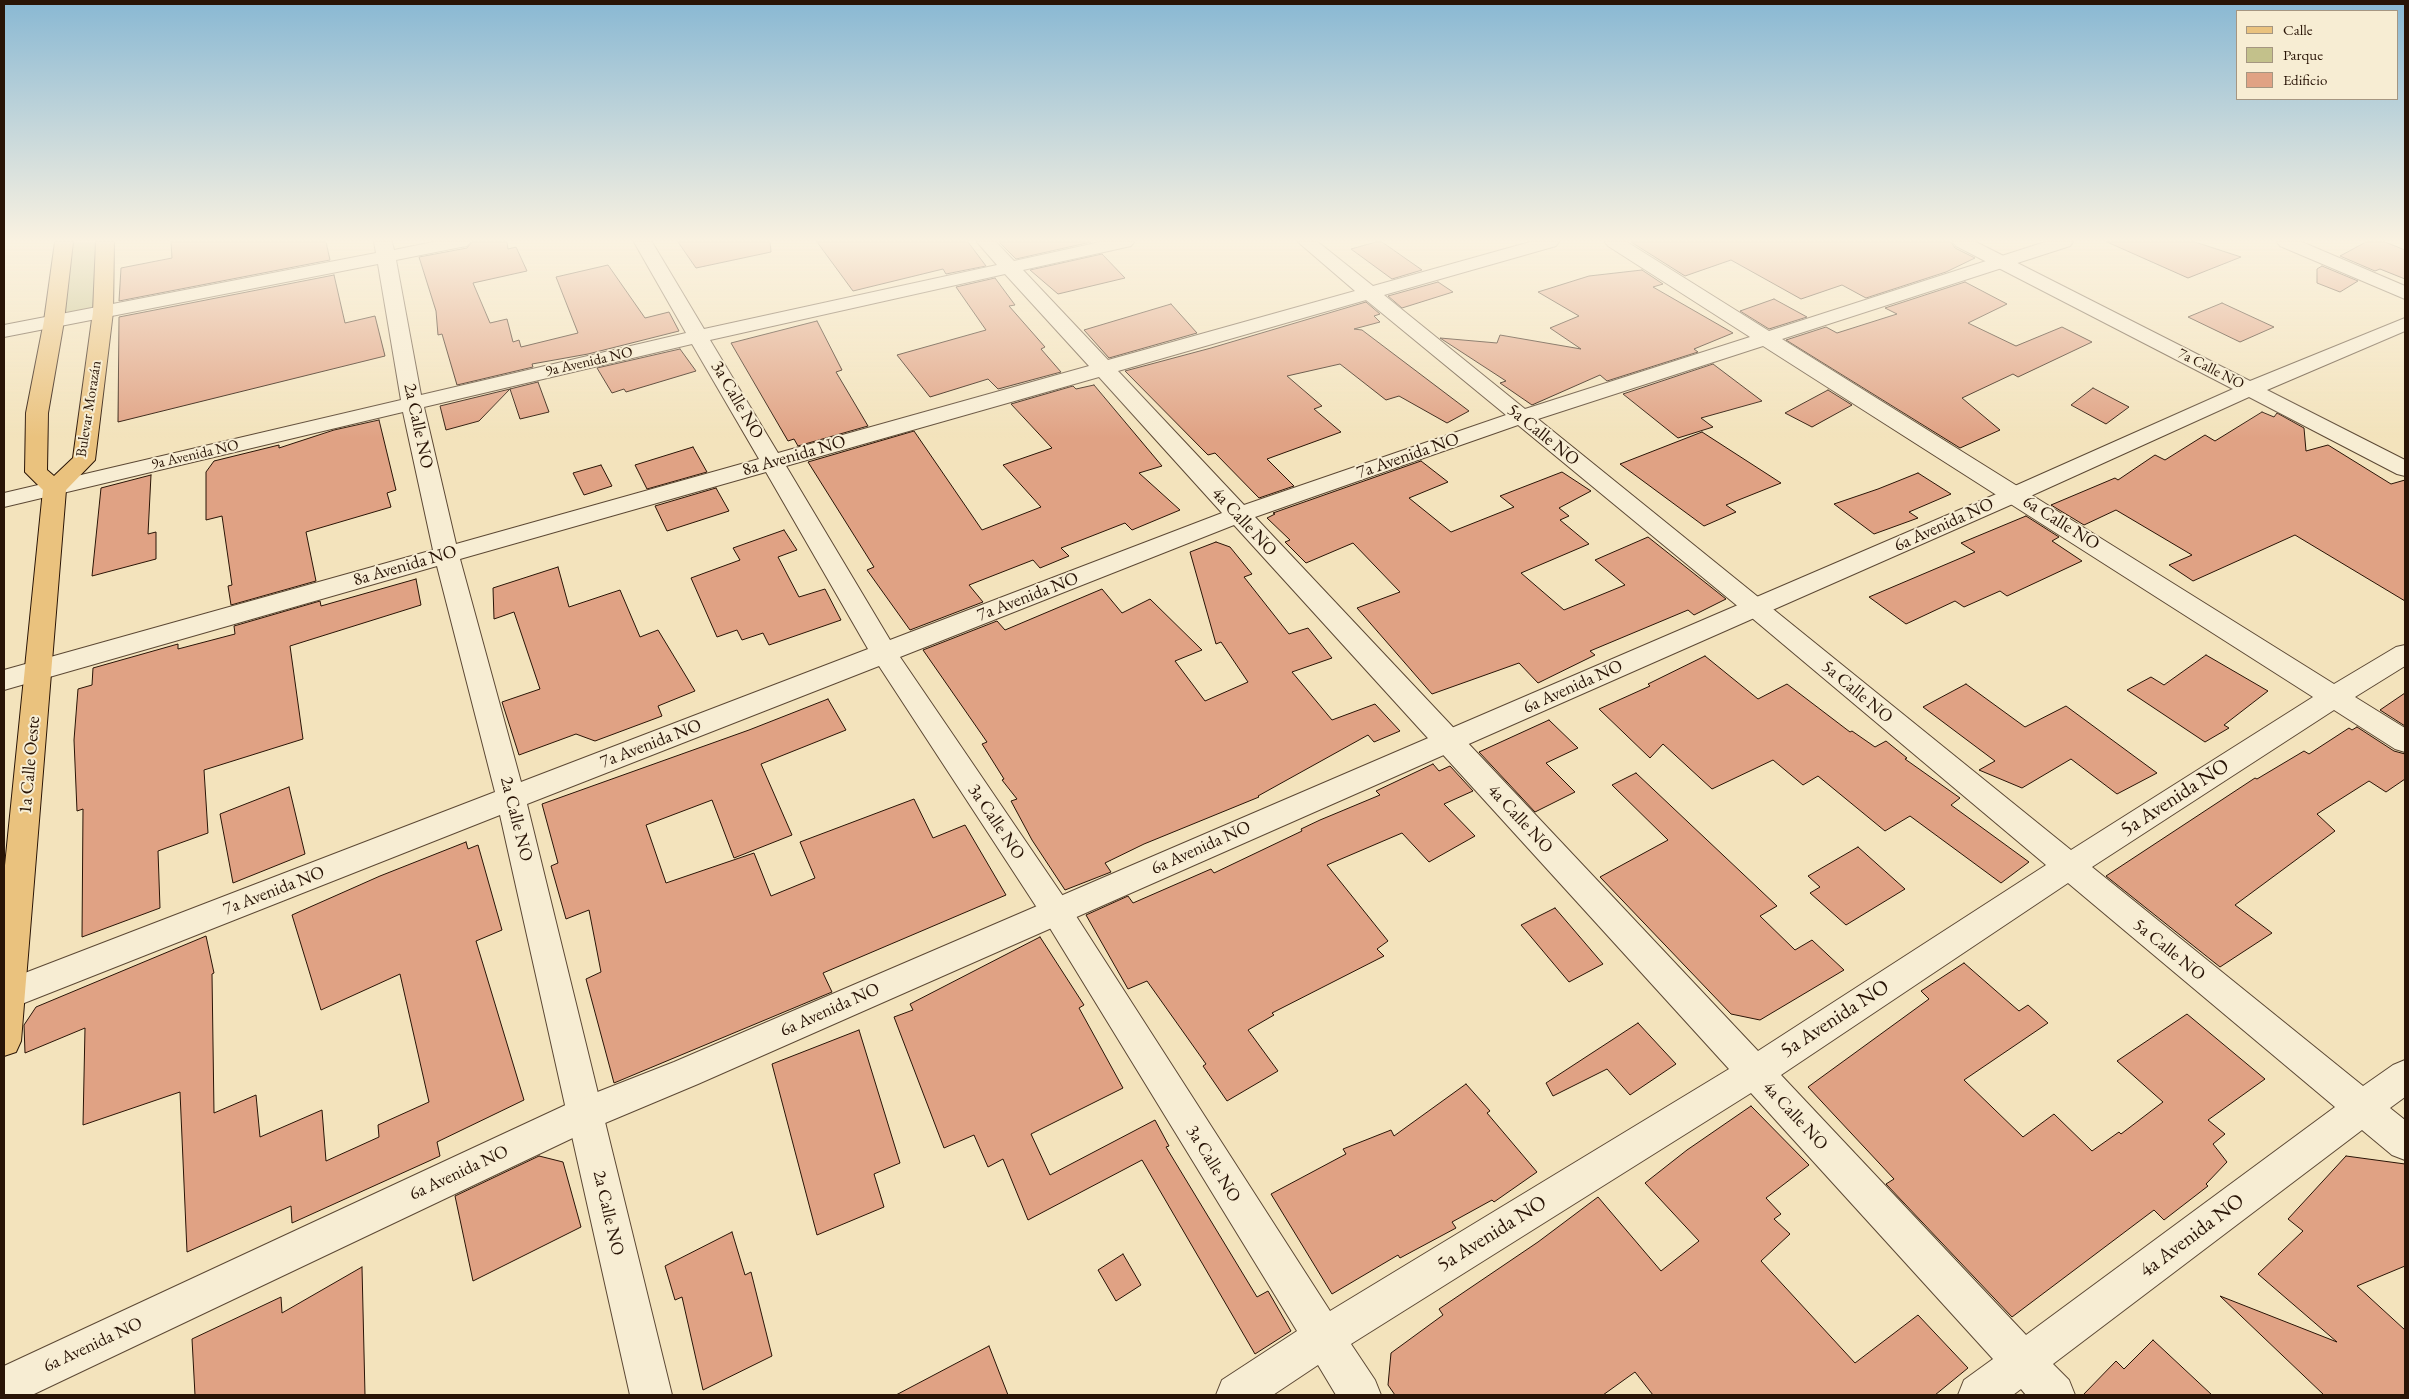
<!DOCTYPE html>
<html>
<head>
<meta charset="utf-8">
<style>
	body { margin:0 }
	#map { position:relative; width:2409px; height:1399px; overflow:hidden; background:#f3e3bc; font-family:"EB Garamond",serif }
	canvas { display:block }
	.frame { position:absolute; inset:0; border:5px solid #291406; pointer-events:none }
	.legend { position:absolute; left:2236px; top:10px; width:162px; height:90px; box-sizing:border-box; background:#f7edd3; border:1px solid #a59681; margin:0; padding:6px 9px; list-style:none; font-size:15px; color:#291406 }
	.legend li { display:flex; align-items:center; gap:10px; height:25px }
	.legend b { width:25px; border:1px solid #a59681 }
</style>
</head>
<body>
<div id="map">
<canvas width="2409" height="1399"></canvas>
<div class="frame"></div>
<ul class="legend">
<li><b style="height:6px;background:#eac27e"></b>Calle</li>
<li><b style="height:14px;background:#c3c18b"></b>Parque</li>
<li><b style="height:14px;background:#e0a284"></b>Edificio</li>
</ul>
</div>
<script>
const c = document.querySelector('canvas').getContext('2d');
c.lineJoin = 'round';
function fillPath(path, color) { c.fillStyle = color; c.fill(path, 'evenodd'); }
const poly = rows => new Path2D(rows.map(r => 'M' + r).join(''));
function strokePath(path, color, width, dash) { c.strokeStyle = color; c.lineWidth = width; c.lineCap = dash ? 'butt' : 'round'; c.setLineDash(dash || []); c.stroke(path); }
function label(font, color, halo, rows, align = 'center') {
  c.font = font + ' "EB Garamond",serif'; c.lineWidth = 4; c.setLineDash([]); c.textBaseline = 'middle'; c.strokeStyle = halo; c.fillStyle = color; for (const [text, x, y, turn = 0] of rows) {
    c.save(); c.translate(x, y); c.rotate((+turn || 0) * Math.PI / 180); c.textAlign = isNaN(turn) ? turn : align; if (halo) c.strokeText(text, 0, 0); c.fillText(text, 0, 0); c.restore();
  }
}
fillPath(poly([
	[55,242,98,242,95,312,50,320,50,287]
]), '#c3c18b');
const building = poly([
	[171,242,326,242,330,260,119,301,121,268,172,258,171,242],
	[472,242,507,242,508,249,516,247,527,271,473,283,490,323,507,319,513,342,519,340,521,347,578,333,556,277,608,265,645,318,669,312,679,331,588,354,532,364,533,367,457,385,442,334,438,335,436,311,419,257,467,248,472,242],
	[678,242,770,242,771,252,696,268,678,242],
	[817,242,968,242,986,266,946,274,943,269,853,291,817,242],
	[999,242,1091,242,1016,259,999,242],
	[1376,242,1382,242,1422,270,1392,279,1351,249,1376,242],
	[1631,242,1951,242,1955,248,1975,258,1946,272,1866,298,1842,285,1801,299,1731,260,1685,276,1631,242],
	[2107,242,2195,242,2241,257,2188,278,2107,242],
	[2366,242,2385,242,2405,250,2405,279,2380,269,2375,271,2340,256,2366,242],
	[1102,254,1125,278,1058,294,1030,270,1102,254],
	[2322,266,2358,281,2340,292,2317,283,2317,269,2322,266],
	[1642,270,1663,284,1653,287,1733,333,1694,349,1698,352,1607,381,1600,375,1532,405,1500,383,1506,381,1440,338,1497,343,1500,335,1581,349,1550,328,1579,316,1538,292,1589,276,1642,270],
	[334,275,345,323,375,316,385,356,118,422,119,317,334,275],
	[995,278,1015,305,1009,306,1045,347,1041,349,1061,372,998,389,988,379,930,397,897,355,986,330,956,287,995,278],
	[1438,282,1453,292,1402,308,1388,296,1438,282],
	[1965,282,2007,304,1968,323,2016,346,2062,327,2092,342,2018,377,2013,374,1962,398,2000,430,1960,448,1786,340,1826,327,1837,333,1897,314,1885,308,1965,282],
	[1774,299,1807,317,1769,329,1740,311,1774,299],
	[1366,302,1380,314,1374,316,1380,322,1354,329,1362,330,1469,411,1447,423,1399,396,1386,400,1340,364,1287,376,1322,406,1314,409,1341,432,1267,459,1294,486,1259,498,1215,453,1208,455,1125,371,1211,348,1366,302],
	[2222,303,2274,327,2240,342,2188,317,2222,303],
	[1171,304,1197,333,1109,358,1084,330,1171,304],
	[817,321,842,370,836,372,868,426,798,446,794,439,788,441,731,343,817,321],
	[680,349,696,371,626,392,624,389,612,393,597,368,680,349],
	[1713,364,1762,401,1701,418,1713,427,1678,438,1623,394,1713,364],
	[538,382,549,412,520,419,510,389,538,382],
	[1094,385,1162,466,1139,473,1180,510,1132,530,1125,523,1061,548,1069,556,1040,568,1033,560,969,585,983,602,910,630,867,570,874,567,808,462,914,431,982,530,1041,507,1003,465,1052,448,1011,404,1073,386,1076,389,1094,385],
	[2093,388,2129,407,2106,424,2071,405,2093,388],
	[510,389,479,421,446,430,440,406,510,389],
	[1828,390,1852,405,1812,427,1785,413,1828,390],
	[2262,412,2274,417,2277,413,2304,428,2306,451,2328,445,2391,484,2405,480,2405,601,2295,535,2193,581,2169,565,2192,555,2116,510,2084,525,2051,505,2115,478,2118,480,2155,455,2165,460,2205,435,2215,441,2262,412],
	[379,420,396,490,387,493,391,507,306,532,316,581,231,605,228,586,232,585,222,516,206,520,206,472,214,461,279,445,279,448,334,430,379,420],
	[1702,432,1781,483,1726,505,1736,512,1704,526,1620,464,1702,432],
	[693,447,707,472,647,489,635,465,693,447],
	[1421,461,1448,482,1409,498,1451,532,1514,507,1500,496,1562,472,1591,491,1559,508,1569,516,1560,520,1589,544,1521,573,1564,610,1625,585,1595,560,1648,537,1726,599,1694,615,1688,610,1590,651,1595,655,1538,683,1519,663,1432,694,1357,608,1400,592,1353,543,1306,563,1285,542,1290,540,1267,518,1275,514,1273,513,1421,461],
	[601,465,612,486,584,495,573,473,601,465],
	[1918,473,1951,494,1909,512,1918,518,1874,534,1834,504,1878,489,1918,473],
	[151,475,148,534,156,532,156,559,92,576,101,488,151,475],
	[716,488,729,511,667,531,655,506,716,488],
	[2026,516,2059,537,2052,541,2082,561,2007,596,2000,591,1964,607,1955,601,1906,624,1869,597,1975,552,1961,543,2026,516],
	[784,530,797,550,778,557,799,597,825,589,841,620,769,645,763,633,742,640,737,630,717,637,691,578,740,560,733,548,784,530],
	[1216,542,1230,547,1252,574,1244,577,1289,634,1308,628,1332,658,1292,672,1332,720,1375,704,1400,731,1374,742,1368,735,1258,796,1259,797,1144,844,1105,863,1111,872,1065,890,1032,840,1011,801,1017,799,1002,780,1004,779,982,744,987,742,923,650,997,621,1005,630,1102,589,1122,613,1150,599,1202,650,1175,661,1205,701,1248,682,1221,642,1216,644,1190,552,1216,542],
	[558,567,569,607,620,590,640,637,658,630,695,691,658,706,662,716,595,741,576,734,519,755,502,702,540,689,514,612,494,619,493,588,558,567],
	[416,579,421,605,290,646,303,739,204,770,208,833,158,851,160,908,82,937,83,809,77,811,74,740,78,689,92,685,93,668,178,644,178,649,235,634,234,626,320,601,321,606,416,579],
	[2206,655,2268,691,2224,725,2229,728,2205,742,2127,690,2151,677,2164,685,2206,655],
	[1705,656,1758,699,1787,684,1850,732,1852,731,1875,747,1886,741,1907,758,1905,759,1960,798,1951,805,2029,862,2001,883,1910,816,1885,831,1818,776,1803,785,1773,760,1712,789,1663,744,1650,758,1599,709,1650,686,1648,684,1705,656],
	[1966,684,2025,727,2066,706,2157,773,2117,794,2071,759,2022,788,1979,770,1995,761,1923,707,1966,684],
	[2405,693,2405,726,2380,710,2405,693],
	[828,699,846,730,761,764,792,835,734,858,712,800,646,825,666,883,754,853,771,896,815,878,800,842,914,799,933,838,965,825,1006,895,823,973,832,992,614,1083,586,979,601,972,589,910,566,919,551,866,558,863,542,804,749,730,828,699],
	[1549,720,1578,748,1546,763,1575,792,1535,812,1479,752,1549,720],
	[2357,727,2394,751,2405,754,2405,779,2386,792,2369,781,2317,814,2335,831,2235,905,2272,933,2220,967,2106,876,2255,778,2257,779,2304,751,2309,754,2349,728,2352,730,2357,727],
	[1433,764,1439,771,1450,766,1473,791,1444,804,1475,836,1429,862,1402,833,1327,865,1388,941,1377,949,1384,956,1272,1013,1274,1015,1248,1030,1278,1071,1227,1101,1203,1066,1206,1064,1147,981,1128,989,1086,915,1128,896,1133,903,1211,869,1214,873,1302,831,1301,829,1320,820,1380,795,1376,791,1433,764],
	[1636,773,1777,906,1760,916,1795,950,1812,940,1844,970,1760,1020,1731,1014,1600,877,1668,840,1612,785,1636,773],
	[289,787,305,854,233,883,220,814,289,787],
	[466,842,468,849,478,845,502,930,476,941,524,1100,437,1142,440,1156,292,1223,291,1206,187,1252,180,1092,83,1125,85,1028,25,1053,24,1025,36,1007,206,936,214,973,212,974,214,1113,256,1095,260,1137,322,1110,326,1161,379,1137,378,1125,429,1102,400,974,321,1010,292,915,380,876,466,842],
	[1858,847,1905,889,1846,925,1810,893,1820,887,1808,876,1858,847],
	[1555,908,1603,964,1569,982,1521,925,1555,908],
	[1040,937,1084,1005,1079,1008,1123,1088,1031,1134,1050,1175,1155,1120,1169,1146,1166,1147,1257,1297,1268,1291,1291,1331,1255,1354,1142,1160,1028,1220,1003,1159,988,1167,974,1135,944,1148,894,1017,913,1010,910,1004,1040,937],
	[1964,963,2019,1011,2028,1005,2048,1023,1964,1080,2023,1137,2054,1114,2092,1151,2119,1132,2121,1134,2163,1102,2117,1061,2187,1014,2265,1079,2208,1120,2225,1134,2213,1144,2227,1162,2206,1184,2208,1186,2164,1220,2154,1210,2012,1317,1886,1184,1894,1179,1808,1087,1929,999,1921,991,1964,963],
	[1638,1023,1676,1064,1630,1095,1607,1069,1553,1096,1546,1083,1638,1023],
	[859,1030,900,1163,874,1174,884,1207,817,1235,772,1064,859,1030],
	[1466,1084,1490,1111,1487,1113,1537,1172,1494,1202,1492,1200,1452,1222,1456,1228,1400,1258,1398,1255,1332,1294,1271,1194,1346,1154,1343,1149,1391,1130,1394,1136,1466,1084],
	[1751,1106,1809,1165,1766,1198,1781,1214,1774,1219,1790,1234,1761,1261,1855,1363,1918,1315,1968,1368,1935,1395,1653,1395,1635,1372,1603,1395,1395,1395,1388,1385,1391,1353,1443,1315,1439,1309,1538,1242,1598,1197,1661,1271,1699,1241,1645,1183,1687,1150,1751,1106],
	[539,1156,563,1162,581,1227,473,1281,455,1196,539,1156],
	[2346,1156,2405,1164,2405,1266,2357,1286,2405,1330,2405,1395,2324,1395,2220,1296,2337,1342,2258,1274,2303,1231,2288,1219,2346,1156],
	[732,1232,745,1275,751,1272,772,1356,703,1390,682,1297,675,1300,665,1266,732,1232],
	[1123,1254,1141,1285,1116,1301,1098,1270,1123,1254],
	[362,1267,365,1395,195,1395,192,1339,281,1297,282,1313,362,1267],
	[2153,1340,2212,1395,2083,1395,2116,1361,2124,1369,2153,1340],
	[989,1346,1008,1395,896,1395,989,1346]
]);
fillPath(building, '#e0a284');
strokePath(building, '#291406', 1);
const minor = poly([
	[374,242,392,242,394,250,433,242,470,242,467,246,461,247,396,260,421,395,686,333,634,242,652,242,704,329,997,265,977,242,996,242,1014,261,1100,242,1134,242,1131,246,1023,270,1108,360,1355,291,1298,242,1318,242,1373,286,1530,242,1559,242,1556,246,1384,295,1525,409,1750,337,1608,246,1605,242,1627,242,1769,331,2045,242,2073,242,2070,246,1782,339,2334,684,2396,647,2405,645,2405,666,2355,697,2405,728,2405,752,2395,749,2334,710,2092,867,2363,1086,2393,1065,2405,1060,2405,1097,2390,1108,2405,1120,2405,1160,2392,1155,2362,1130,2053,1364,2069,1380,2075,1395,2026,1395,2021,1389,2013,1395,1958,1395,1964,1380,1993,1359,1751,1093,1351,1344,1375,1380,1381,1395,1336,1395,1318,1365,1273,1395,1216,1395,1222,1380,1297,1331,1045,920,879,666,527,804,672,1395,630,1395,500,815,4,1011,4,981,495,792,437,566,4,690,4,670,433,550,403,412,4,507,4,493,401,400,378,264,4,337,4,325,376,253,374,242],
	[1005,274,1089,366,778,453,710,340,1005,274],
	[1366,300,1506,415,1244,505,1118,371,1366,300],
	[692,344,759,459,456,544,424,407,692,344],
	[1763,346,2313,697,2071,850,1538,419,1763,346],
	[1099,377,1222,513,890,640,786,466,1099,377],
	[1518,425,1746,613,2046,865,1758,1051,1255,517,1518,425],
	[766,472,868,649,521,782,460,559,766,472],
	[1234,525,1729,1069,1330,1311,1067,902,900,657,1234,525],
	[2068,883,2335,1107,2026,1335,1781,1075,2068,883]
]);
const tertiary = poly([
	[1953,242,1976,242,2250,381,2405,318,2405,331,2267,390,2405,460,2405,476,2397,474,2249,397,2024,499,698,1084,598,1126,32,1395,4,1395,4,1366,572,1102,674,1062,2008,489,2233,389,1956,246,1953,242],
	[2277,242,2302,242,2405,286,2405,299,2280,246,2277,242]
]);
const primary = poly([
	[55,242,73,242,64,321,48,413,47,470,54,476,73,458,93,312,96,242,114,242,113,312,95,460,66,490,21,1041,16,1052,4,1056,4,875,43,490,25,472,26,413,44,321,55,242]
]);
strokePath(minor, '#5c4834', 2);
strokePath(tertiary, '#5c4834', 2);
strokePath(primary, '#291406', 2);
fillPath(minor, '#f7edd3');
fillPath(tertiary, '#f7edd3');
fillPath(primary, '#eac27e');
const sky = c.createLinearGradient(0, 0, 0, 438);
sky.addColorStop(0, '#89b8d3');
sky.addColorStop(0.55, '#faf2e1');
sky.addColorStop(1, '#faf2e100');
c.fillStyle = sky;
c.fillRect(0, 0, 2409, 438);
label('15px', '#291406', '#f7edd3', [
	["9a Avenida NO",589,362,-13],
	["7a Calle NO",2211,369,27],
	["Bulevar Morazán",89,409,-81],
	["9a Avenida NO",195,455,-13]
]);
label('18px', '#291406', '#f7edd3', [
	["3a Calle NO",737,400,60],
	["2a Calle NO",418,426,78],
	["5a Calle NO",1543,435,39],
	["8a Avenida NO",794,456,-16],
	["7a Avenida NO",1408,456,-19],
	["4a Calle NO",1244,522,47],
	["6a Calle NO",2061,523,32],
	["6a Avenida NO",1944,525,-24],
	["8a Avenida NO",405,566,-16],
	["7a Avenida NO",1028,597,-21],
	["6a Avenida NO",1573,687,-24],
	["5a Calle NO",1857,692,40],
	["7a Avenida NO",651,744,-21],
	["1a Calle Oeste",30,765,-85],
	["2a Calle NO",516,819,76],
	["4a Calle NO",1520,819,47],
	["3a Calle NO",996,822,56],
	["6a Avenida NO",1201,848,-24],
	["7a Avenida NO",274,891,-21],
	["5a Calle NO",2169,950,39],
	["6a Avenida NO",830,1010,-24],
	["4a Calle NO",1795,1116,47],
	["3a Calle NO",1213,1164,58],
	["6a Avenida NO",459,1173,-25],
	["2a Calle NO",608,1213,77],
	["6a Avenida NO",93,1345,-25]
]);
label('21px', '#291406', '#f7edd3', [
	["5a Avenida NO",2175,798,-33],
	["5a Avenida NO",1835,1019,-33],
	["5a Avenida NO",1492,1234,-32],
	["4a Avenida NO",2192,1236,-37]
]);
</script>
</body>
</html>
